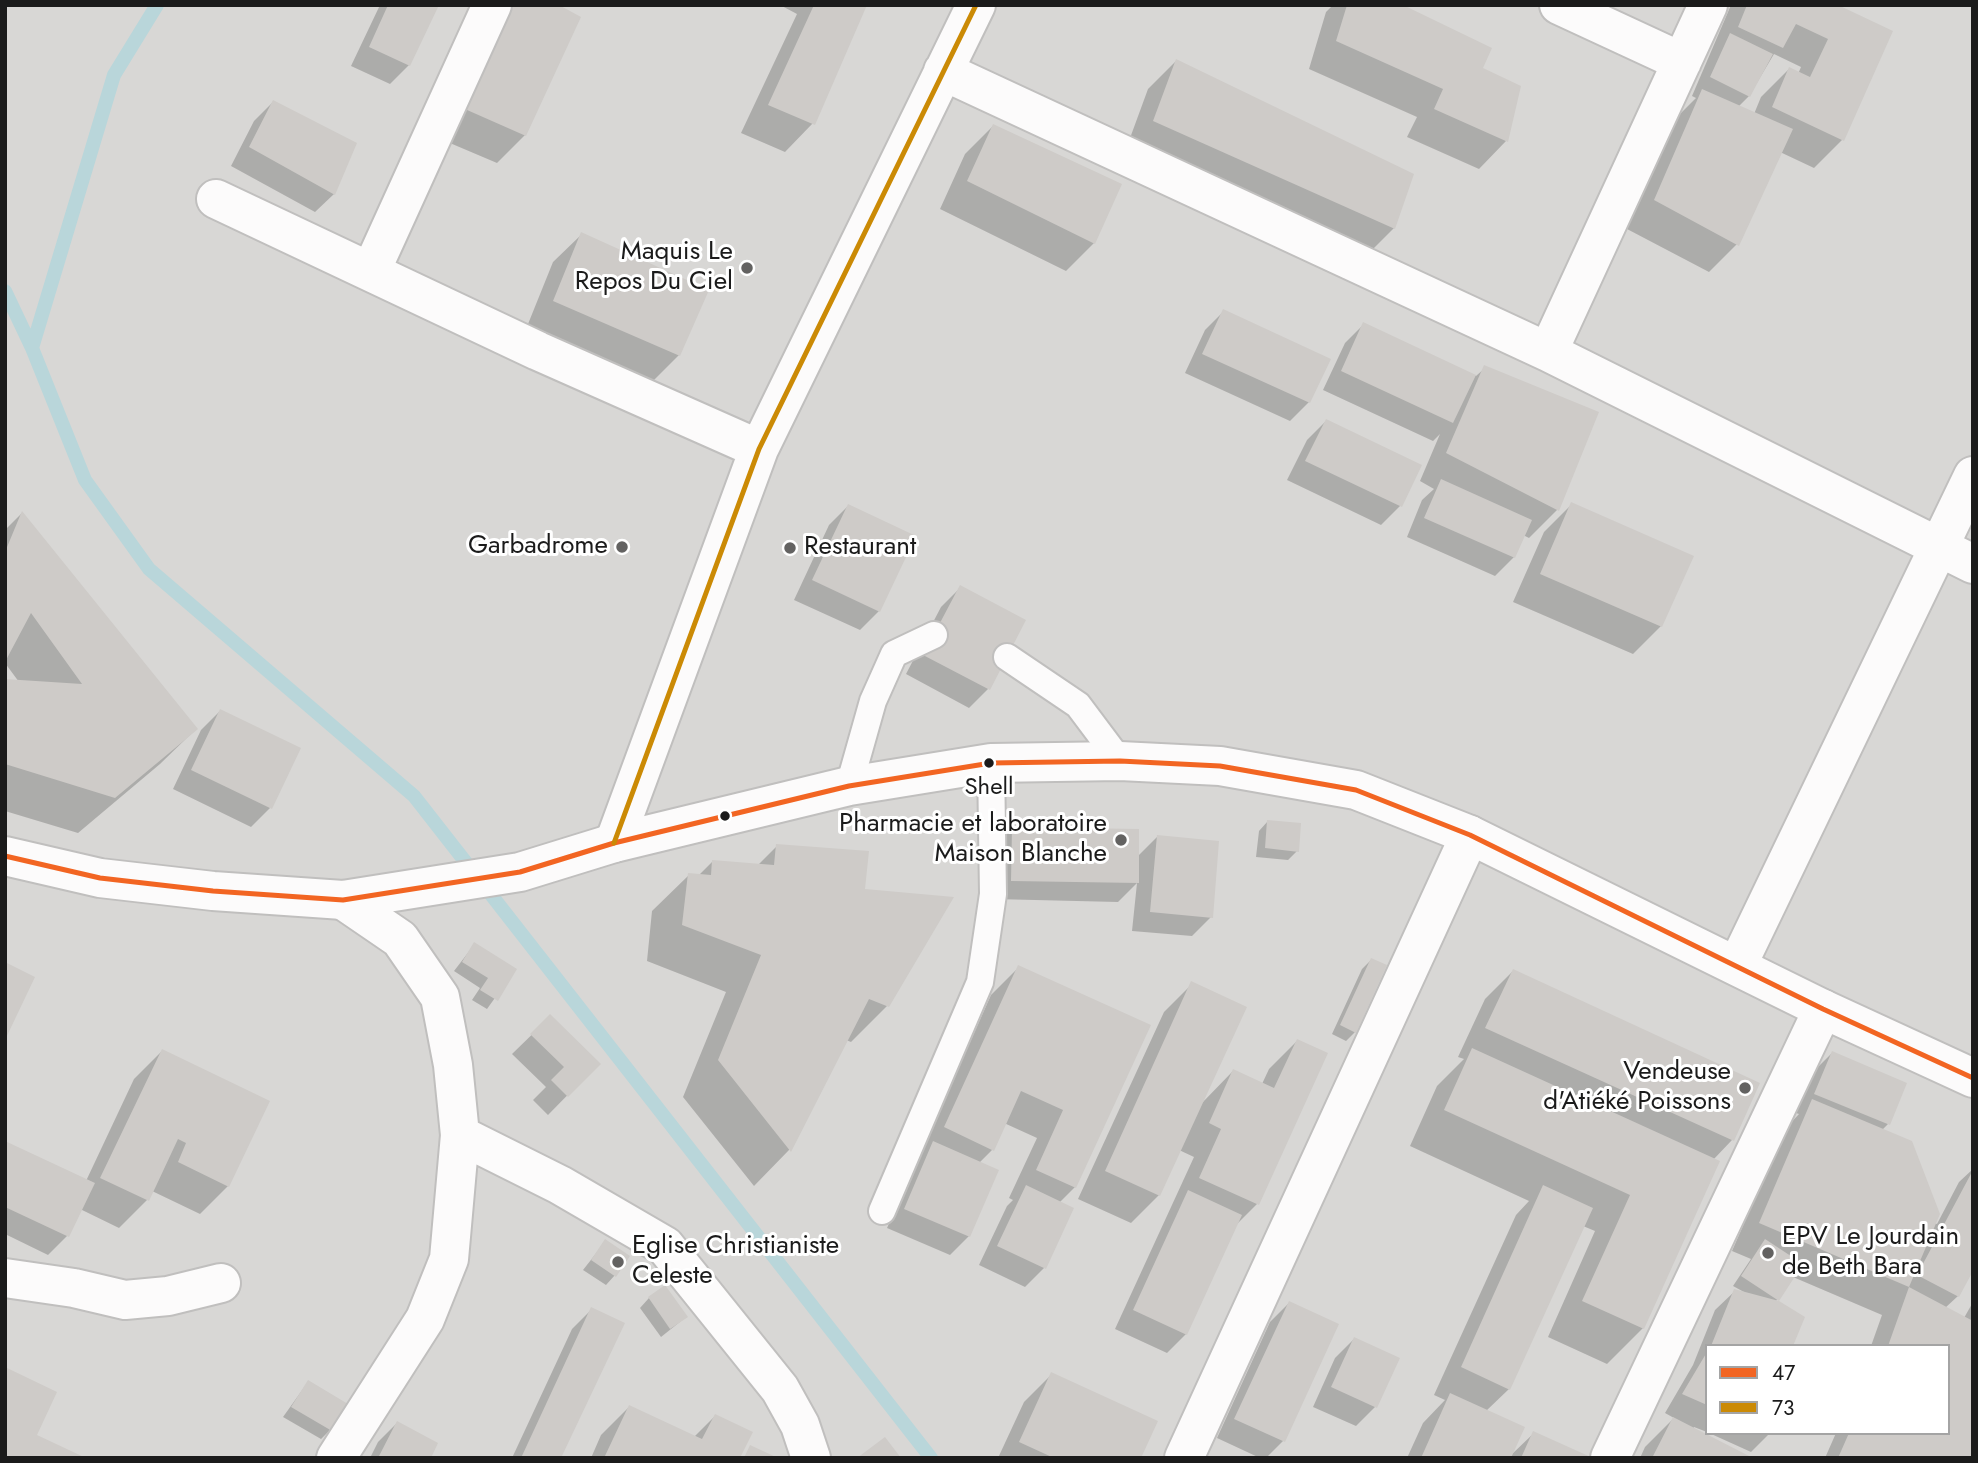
<!DOCTYPE html>
<html>
<head>
<meta charset="utf-8">
<style>
	body { margin:0 }
	#map { position:relative; width:1978px; height:1463px; overflow:hidden; background:#e9e7e4; font-family:Jost,sans-serif }
	canvas { display:block }
	.frame { position:absolute; inset:0; border:7px solid #1b1b1b; pointer-events:none }
	.legend { position:absolute; left:1705px; top:1344px; width:245px; height:91px; box-sizing:border-box; background:#fff; border:2px solid #a4a4a4; margin:0; padding:9px 12px; list-style:none; font-size:21px; color:#1b1b1b }
	.legend li { display:flex; align-items:center; gap:14px; height:35px }
	.legend b { width:35px; border:2px solid #a4a4a4 }
</style>
</head>
<body>
<div id="map">
<canvas width="1978" height="1463"></canvas>
<div class="frame"></div>
<ul class="legend">
<li><b style="height:9px;background:#f26522"></b>47</li>
<li><b style="height:9px;background:#cb8a05"></b>73</li>
</ul>
</div>
<script>
const c = document.querySelector('canvas').getContext('2d');
c.lineJoin = 'round';
function fillPath(path, color) { c.fillStyle = color; c.fill(path, 'evenodd'); }
const poly = rows => new Path2D(rows.map(r => 'M' + r).join(''));
function strokePath(path, color, width, dash) { c.strokeStyle = color; c.lineWidth = width; c.lineCap = dash ? 'butt' : 'round'; c.setLineDash(dash || []); c.stroke(path); }
function label(font, color, halo, rows, align = 'center') {
  c.font = font + ' Jost,sans-serif'; c.lineWidth = 6; c.setLineDash([]); c.textBaseline = 'middle'; c.strokeStyle = halo; c.fillStyle = color; for (const [text, x, y, turn = 0] of rows) {
    c.save(); c.translate(x, y); c.rotate((+turn || 0) * Math.PI / 180); c.textAlign = isNaN(turn) ? turn : align; if (halo) c.strokeText(text, 0, 0); c.fillText(text, 0, 0); c.restore();
  }
}
fillPath(poly([
	[5,5,1973,5,1973,1458,5,1458],
	[1707,1346,1948,1346,1948,1433,1707,1433]
]), '#d8d7d5');
fillPath(poly([
	[380,5,437,5,409,65,390,84,351,66],
	[501,5,525,135,497,163,431,135],
	[780,5,865,5,813,123,785,152,741,133,797,14],
	[1333,5,1399,5,1480,69,1506,141,1479,169,1407,137,1417,117,1309,69,1326,12],
	[1731,5,1834,5,1842,140,1814,168,1780,152,1737,244,1709,272,1627,229,1675,119,1696,98,1692,96],
	[1774,54,1801,67,1798,74,1789,69,1761,97,1754,114,1738,107,1749,96],
	[1176,61,1411,175,1394,228,1366,256,1126,149,1148,89],
	[273,102,334,194,315,212,231,166,254,121],
	[993,126,1094,243,1066,271,940,209,965,154],
	[581,235,679,355,651,383,526,329,553,262],
	[1224,311,1309,402,1290,421,1185,373,1205,330],
	[1364,324,1476,376,1485,368,1597,413,1557,510,1529,538,1523,535,1514,557,1495,576,1407,537,1422,500,1434,489,1420,481,1440,434,1433,441,1323,390,1345,343],
	[1326,421,1420,466,1400,506,1381,525,1287,480,1307,440],
	[1572,504,1661,626,1633,654,1513,602,1544,532],
	[848,506,879,611,860,630,794,600,829,525],
	[22,513,196,729,160,764,78,833,5,811,5,681,19,682,5,663,5,530],
	[960,588,988,689,969,708,906,674,941,607],
	[220,711,270,808,251,827,173,789,201,730],
	[1268,821,1297,851,1288,860,1256,857,1259,831],
	[1013,828,1137,857,1158,836,1211,917,1192,936,1132,931,1137,883,1118,902,993,899,994,847],
	[777,846,864,890,887,1006,851,1042,846,1040,789,1150,754,1186,683,1097,726,992,647,961,652,911,689,875,698,876,712,862,757,866],
	[474,945,515,970,487,1009,472,1000,480,988,454,971],
	[1371,960,1355,1032,1346,1041,1332,1034,1362,969],
	[1019,967,1148,1026,1075,1187,1059,1203,1044,1268,1025,1287,979,1265,1007,1206,1013,1200,1009,1198,1037,1138,1004,1123,992,1150,979,1163,969,1236,950,1255,887,1228,991,995],
	[1513,971,1758,1083,1732,1140,1713,1160,1643,1328,1607,1364,1548,1337,1595,1231,1583,1226,1509,1389,1486,1411,1510,1456,1534,1433,1589,1458,1407,1458,1423,1423,1445,1400,1434,1395,1516,1215,1529,1201,1410,1146,1437,1086,1464,1059,1458,1057,1485,999],
	[1192,984,1201,1104,1233,1071,1262,1084,1269,1069,1297,1041,1257,1204,1235,1226,1186,1334,1167,1353,1115,1329,1194,1157,1179,1150,1159,1195,1131,1223,1078,1199,1164,1012],
	[550,1017,598,1064,548,1115,533,1100,546,1087,512,1054],
	[162,1051,228,1186,200,1214,152,1191,147,1200,119,1228,80,1209,67,1236,48,1255,5,1234,5,1143,86,1181,134,1079],
	[1832,1053,1888,1124,1882,1130,1934,1223,1937,1224,1959,1182,1973,1169,1973,1267,1958,1296,1945,1308,1964,1318,1973,1302,1973,1458,1825,1458,1836,1433,1948,1433,1948,1346,1871,1346,1882,1315,1793,1277,1776,1301,1791,1346,1707,1346,1707,1432,1694,1427,1693,1429,1749,1458,1640,1458,1645,1447,1674,1418,1665,1413,1693,1365,1715,1310,1735,1291,1744,1292,1733,1286,1751,1259,1732,1251,1785,1129,1799,1114,1796,1113,1813,1072],
	[605,1242,615,1275,606,1285,583,1270],
	[649,1298,686,1317,661,1337,640,1308],
	[1289,1303,1283,1441,1266,1458,1260,1458,1217,1438,1270,1322],
	[591,1310,559,1458,512,1458,572,1329],
	[1354,1339,1375,1407,1356,1426,1313,1407,1335,1358],
	[1052,1374,1139,1458,998,1458,1024,1402],
	[308,1382,330,1430,321,1439,283,1417],
	[629,1407,694,1437,715,1416,738,1458,591,1458,601,1435],
	[397,1423,429,1458,370,1458,378,1442],
	[1709,1433,1770,1433,1751,1452]
]), '#0003');
strokePath(poly([
	[157,5,114,75,32,348,85,480,149,569,414,796,931,1458],
	[5,291,32,348]
]), '#b9d6da', 14);
fillPath(poly([
	[388,5,439,5,410,66,369,47],
	[509,5,559,5,581,17,526,136,458,106],
	[814,5,867,5,815,125,768,105],
	[1347,5,1403,5,1492,48,1483,68,1521,86,1508,142,1434,109,1443,89,1336,41],
	[1747,5,1838,5,1893,31,1844,141,1772,107,1789,67,1810,77,1828,39,1796,24,1783,48,1738,27],
	[1730,33,1773,54,1750,97,1710,77],
	[1176,59,1414,174,1395,229,1153,121],
	[1702,89,1793,129,1739,246,1654,200],
	[273,100,357,143,335,195,249,147],
	[993,124,1122,184,1095,244,967,181],
	[581,232,709,290,680,356,553,301],
	[1223,309,1331,359,1310,403,1202,354],
	[1363,322,1476,375,1453,423,1341,371],
	[1484,365,1599,412,1559,511,1446,453],
	[1326,419,1422,465,1402,507,1305,461],
	[1441,479,1532,520,1515,558,1424,518],
	[1571,502,1694,556,1662,627,1540,574],
	[848,504,916,536,880,612,812,580],
	[22,511,198,729,115,798,5,764,5,679,82,684,31,613,5,662,5,552],
	[960,585,1026,620,990,690,923,655],
	[220,709,301,748,272,809,191,770],
	[1267,820,1301,823,1299,852,1265,848],
	[1012,827,1139,829,1139,883,1011,881],
	[1157,835,1219,841,1213,918,1150,912],
	[776,844,869,851,865,889,954,897,889,1007,869,999,791,1152,718,1060,761,955,682,925,688,873,711,875,712,860,774,865],
	[474,942,517,969,498,1001,480,990,488,978,462,962],
	[1371,958,1387,965,1356,1033,1340,1025],
	[5,962,35,977,5,1040],
	[1018,965,1151,1025,1076,1188,1036,1170,1063,1110,1021,1091,994,1151,944,1127],
	[1513,969,1760,1083,1734,1141,1485,1028],
	[1191,981,1247,1007,1160,1196,1105,1171],
	[550,1014,601,1064,568,1097,551,1080,564,1067,530,1034],
	[1297,1039,1328,1053,1259,1205,1199,1178,1221,1129,1209,1123,1233,1069,1274,1088],
	[1472,1048,1720,1161,1644,1329,1582,1301,1630,1195,1444,1110],
	[162,1049,270,1101,229,1187,178,1162,186,1143,178,1139,149,1201,100,1178],
	[1832,1051,1907,1083,1890,1125,1814,1094],
	[1812,1099,1912,1141,1940,1214,1909,1287,1973,1321,1973,1458,1838,1458,1849,1433,1948,1433,1948,1346,1888,1346,1909,1287,1759,1223],
	[5,1141,95,1183,69,1237,5,1207],
	[933,1141,999,1170,970,1237,904,1209],
	[1973,1170,1973,1271,1959,1297,1917,1275],
	[1026,1185,1074,1208,1046,1269,997,1246],
	[1543,1185,1593,1208,1510,1390,1461,1367],
	[1188,1190,1242,1215,1187,1335,1133,1310],
	[605,1239,630,1256,616,1277,591,1260],
	[1765,1239,1803,1264,1779,1301,1741,1276],
	[665,1285,688,1317,670,1329,648,1297],
	[1734,1289,1779,1301,1805,1317,1793,1346,1711,1346],
	[1289,1301,1339,1324,1285,1442,1234,1419],
	[591,1307,625,1323,561,1458,521,1458],
	[1354,1337,1400,1358,1377,1408,1331,1387],
	[1707,1352,1707,1405,1682,1394],
	[5,1367,57,1392,37,1435,86,1458,5,1458],
	[1051,1372,1158,1421,1141,1458,1054,1458,1019,1442],
	[308,1380,348,1404,332,1431,291,1407],
	[1450,1393,1525,1427,1511,1458,1421,1458],
	[629,1405,702,1439,715,1414,753,1432,740,1458,604,1458],
	[1673,1417,1753,1458,1652,1458],
	[397,1421,438,1443,431,1458,378,1458],
	[1533,1431,1593,1458,1521,1458],
	[885,1437,901,1458,857,1458],
	[750,1445,778,1458,744,1458]
]), '#cecbc8');
const service = poly([
	[1007,657,1078,705,1120,761],
	[849,786,873,701,894,654,934,635],
	[882,1211,980,982,993,894,991,763]
]);
const minor = poly([
	[1559,5,1682,62],
	[943,71,1548,352,1973,564],
	[216,199,538,351,759,449],
	[371,271,492,5],
	[1548,352,1708,5],
	[614,843,759,449,976,5],
	[343,900,400,939,440,997,453,1065,460,1135,560,1185,665,1246,780,1389,800,1425,811,1458],
	[1737,966,1973,476],
	[5,1278,74,1288,125,1300,168,1296,221,1283],
	[336,1458,425,1319,449,1259,460,1135],
	[1184,1458,1470,835],
	[1610,1458,1823,1009]
]);
const tertiary = poly([
	[5,856,100,878,213,891,343,900,520,872,614,843,849,786,991,763,1120,761,1220,766,1356,790,1470,835,1823,1009,1973,1078]
]);
strokePath(service, '#c0bfbe', 30);
strokePath(minor, '#c0bfbe', 42);
strokePath(tertiary, '#c0bfbe', 42);
strokePath(service, '#fcfbfb', 26);
strokePath(minor, '#fcfbfb', 38);
strokePath(tertiary, '#fcfbfb', 38);
strokePath(poly([
	[5,856,100,878,213,891,343,900,520,872,614,843,849,786,991,763,1120,761,1220,766,1356,790,1470,835,1823,1009,1973,1078]
]), '#f26522', 5);
strokePath(poly([
	[614,843,759,449,976,5]
]), '#cb8a05', 5);
for (const [x, y, r, color] of [
	[747,268,7,"#636261"],
	[622,547,7,"#636261"],
	[790,548,7,"#636261"],
	[989,763,6,"#1b1b1b"],
	[725,816,6,"#1b1b1b"],
	[1121,840,7,"#636261"],
	[1745,1088,7,"#636261"],
	[1768,1253,7,"#636261"],
	[618,1262,7,"#636261"]
]) { const dot = new Path2D(); dot.arc(x, y, r, 0, 2 * Math.PI); c.fillStyle = color; c.fill(dot); strokePath(dot, '#fff', 2.5); }
label('24px', '#1b1b1b', '#fff', [
	["Shell",989,788]
]);
label('26px', '#1b1b1b', '#fff', [
	["Maquis Le",733,253],
	["Repos Du Ciel",733,283],
	["Garbadrome",608,547],
	["Restaurant",804,548,"left"],
	["Pharmacie et laboratoire",1107,825],
	["Maison Blanche",1107,855],
	["Vendeuse",1731,1073],
	["d'Atiéké Poissons",1731,1103],
	["EPV Le Jourdain",1782,1238,"left"],
	["de Beth Bara",1782,1268,"left"],
	["Eglise Christianiste",632,1247,"left"],
	["Celeste",632,1277,"left"]
], 'right');
</script>
</body>
</html>
